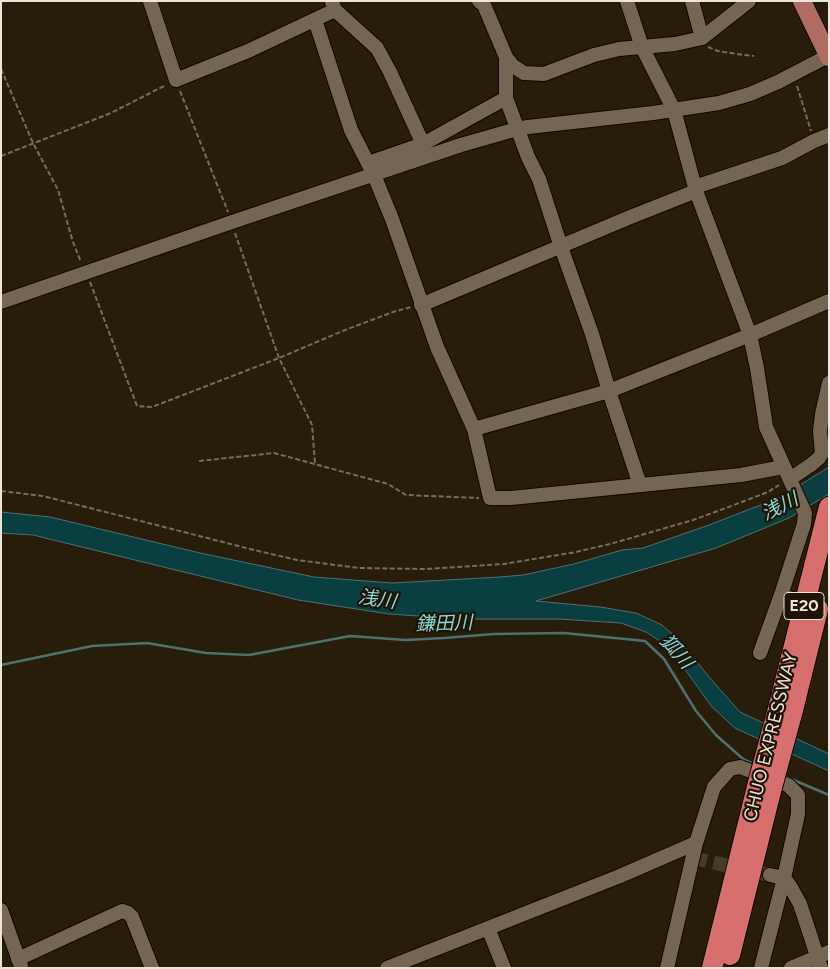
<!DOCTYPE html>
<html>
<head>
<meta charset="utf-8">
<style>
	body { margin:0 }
	#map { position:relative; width:830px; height:969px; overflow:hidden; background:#281d0b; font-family:Figtree,sans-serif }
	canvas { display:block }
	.frame { position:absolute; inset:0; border:2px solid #ede5da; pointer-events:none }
</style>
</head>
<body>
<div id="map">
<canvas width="830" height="969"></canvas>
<div class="frame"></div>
</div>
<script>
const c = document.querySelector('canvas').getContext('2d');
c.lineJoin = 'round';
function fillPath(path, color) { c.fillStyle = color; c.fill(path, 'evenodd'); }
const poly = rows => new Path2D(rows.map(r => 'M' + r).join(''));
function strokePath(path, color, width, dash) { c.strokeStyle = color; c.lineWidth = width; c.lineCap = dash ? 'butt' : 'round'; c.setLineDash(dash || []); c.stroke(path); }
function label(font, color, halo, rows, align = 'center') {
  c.font = font + ' Figtree,"Noto Sans JP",sans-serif'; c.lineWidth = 4.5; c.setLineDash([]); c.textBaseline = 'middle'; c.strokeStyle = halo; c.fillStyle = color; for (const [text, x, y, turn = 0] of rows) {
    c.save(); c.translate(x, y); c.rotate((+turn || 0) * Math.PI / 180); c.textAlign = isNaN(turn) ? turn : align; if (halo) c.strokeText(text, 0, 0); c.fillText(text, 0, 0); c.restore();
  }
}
const water = poly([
	[829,467,829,494,789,518,716,548,536,601,600,607,636,613,662,625,681,642,709,677,740,712,829,754,829,771,735,728,712,707,669,647,646,632,621,623,559,619,463,619,389,614,298,600,33,535,1,533,1,512,50,517,200,553,314,577,392,583,500,577,523,575,574,564,622,550,643,548,709,525,781,497,829,467]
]);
fillPath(water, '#0a3f42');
strokePath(water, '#4e7170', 1);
strokePath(poly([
	[1,665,92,646,147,643,206,653,249,655,350,636,405,640,444,638,494,634,564,633,645,641,664,659,696,711,716,735,743,759,756,765],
	[784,776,829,795]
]), '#4e7170', 2.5);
strokePath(poly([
	[693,858,770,875]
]), '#463b2a', 14, [14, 7]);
const minor = poly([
	[150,1,176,80,248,51,335,10],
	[479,1,484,5,506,57,513,66,524,73,544,74,594,55,619,49,675,44,702,38,749,1],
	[627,1,642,47,674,110,696,191,750,335,757,368,766,427,805,513,804,524,781,595,760,653],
	[692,1,702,38],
	[332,2,335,10,377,48,390,72,423,144],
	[315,20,351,130,374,175,392,219,437,347,474,429,490,498,511,498,741,475,783,467],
	[506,57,506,98,528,157,539,179,561,247,592,334,609,391,640,485],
	[368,163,423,144,506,98],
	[695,187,782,158,814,141,829,135],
	[1,302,232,222,461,145,517,129,528,127,653,113,719,103,750,94,778,82,828,56],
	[421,305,628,218,696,191],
	[474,429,609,391,750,335,829,301],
	[790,479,812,464,819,458,822,453,820,431,822,414,829,383],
	[781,595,794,600],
	[770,875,784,878,790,886,800,904,821,968],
	[1,910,21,966],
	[488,928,504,968],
	[18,959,122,911,128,913,132,917,152,968],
	[387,968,620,876,696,843],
	[667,968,696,843,714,787,730,769,740,767,788,785,798,795,798,814,784,878,761,968],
	[791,968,829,952]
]);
const major = poly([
	[802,1,829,57]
]);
const highway = poly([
	[779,705,829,507],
	[793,710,818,609],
	[730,955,772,787],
	[712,968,758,783]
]);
strokePath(minor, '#110700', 16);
strokePath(major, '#110700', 20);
strokePath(highway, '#110700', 22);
strokePath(poly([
	[708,47,718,51,744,55,754,56],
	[1,69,33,143,58,190,73,242,81,262],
	[797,86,811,131],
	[180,91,228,212],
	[1,156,111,113,166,85],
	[235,233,279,358,312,425,315,463],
	[90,282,137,406,152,407,279,358,345,330,393,312,411,307],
	[199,461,274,453,388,484,406,495,479,498],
	[1,491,43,496,254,550,297,560,359,568,426,569,504,564,576,552,610,544,693,520,726,508,768,492,779,485]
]), '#776d5e', 2, [5, 2.5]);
strokePath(minor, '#746652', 14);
strokePath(major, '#b06b63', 18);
strokePath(highway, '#d86f6f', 20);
const highwayBridge = poly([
	[758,783,779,705],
	[772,787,793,710]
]);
strokePath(highwayBridge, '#110700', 22, []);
strokePath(highwayBridge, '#d86f6f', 20);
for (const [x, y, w] of [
	[804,606,40]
]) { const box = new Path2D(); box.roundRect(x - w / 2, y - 13.5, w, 27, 4); c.fillStyle = '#1f1403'; c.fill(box); strokePath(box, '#ede5da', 1); }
label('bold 16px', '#ede5da', null, [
	["E20",804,606]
]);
label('18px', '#ede5da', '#1f1403', [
	["CHUO EXPRESSWAY",771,737,-76]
]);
label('italic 19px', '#86dade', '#1f1403', [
	["浅川",780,507,-27],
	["浅川",377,600,8],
	["鎌田川",444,624,-2],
	["狐川",676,652,49]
]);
</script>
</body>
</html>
